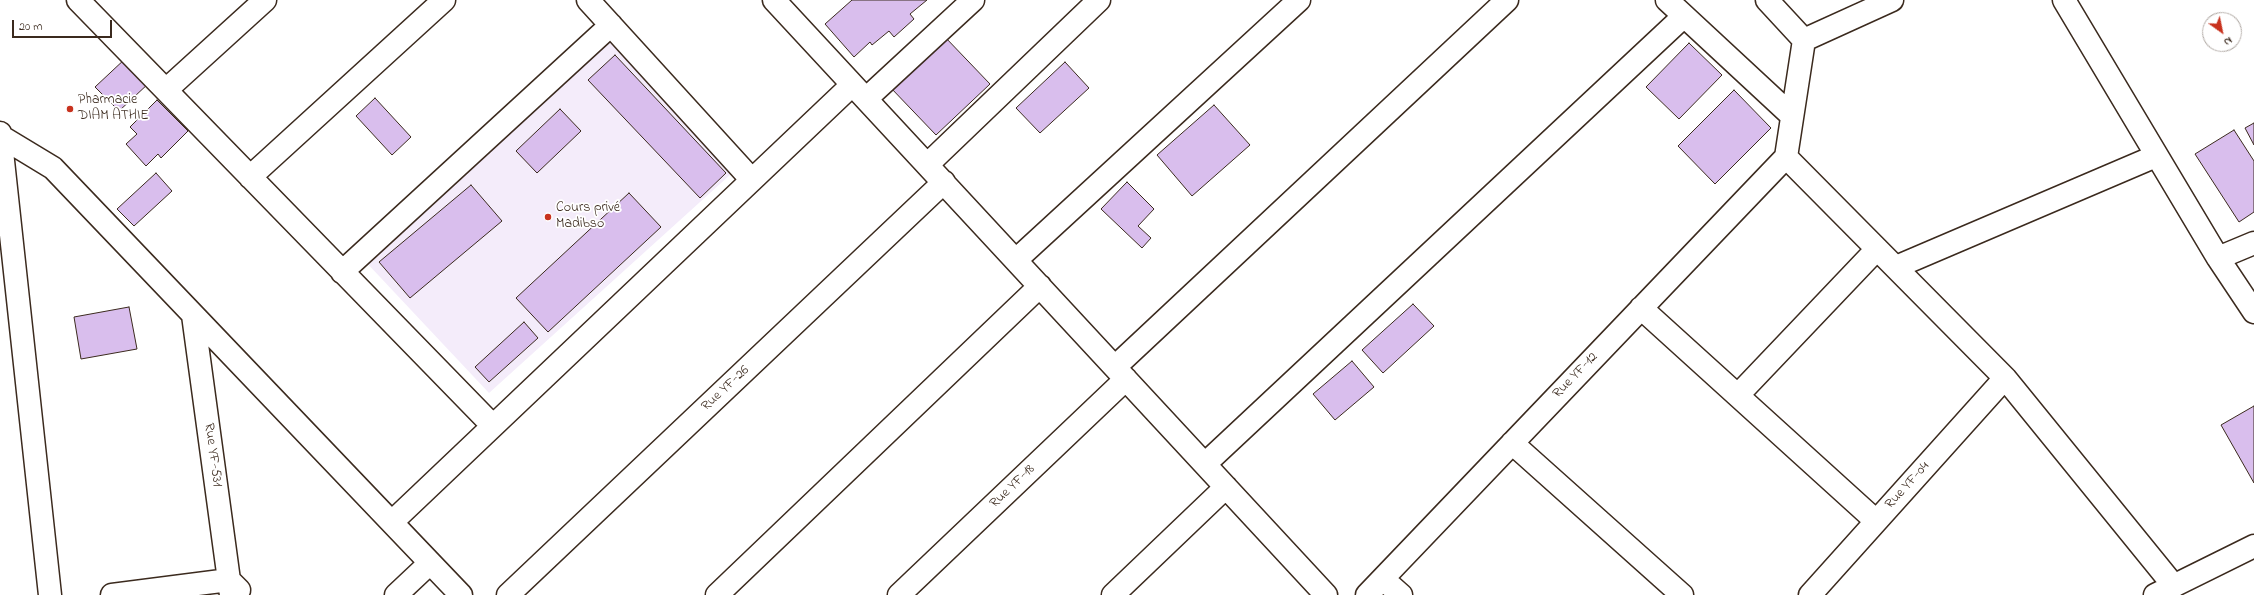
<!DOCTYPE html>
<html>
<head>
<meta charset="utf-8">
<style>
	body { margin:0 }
	#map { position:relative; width:2254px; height:595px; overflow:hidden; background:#fff; font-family:"Indie Flower",sans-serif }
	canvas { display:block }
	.north { position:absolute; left:2202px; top:12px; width:40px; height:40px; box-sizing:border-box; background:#fff; border:1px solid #b1aaa5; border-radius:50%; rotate:147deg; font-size:11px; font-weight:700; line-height:16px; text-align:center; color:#3b2a1e }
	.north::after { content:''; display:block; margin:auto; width:14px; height:18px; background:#c8321e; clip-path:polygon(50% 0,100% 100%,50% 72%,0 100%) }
	.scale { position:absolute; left:12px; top:20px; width:100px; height:18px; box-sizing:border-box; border:2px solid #3b2a1e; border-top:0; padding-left:5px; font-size:12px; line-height:14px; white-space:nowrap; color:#3b2a1e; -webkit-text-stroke:3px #fff; paint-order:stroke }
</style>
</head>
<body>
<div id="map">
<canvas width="2254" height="595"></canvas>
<div class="north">N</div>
<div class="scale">20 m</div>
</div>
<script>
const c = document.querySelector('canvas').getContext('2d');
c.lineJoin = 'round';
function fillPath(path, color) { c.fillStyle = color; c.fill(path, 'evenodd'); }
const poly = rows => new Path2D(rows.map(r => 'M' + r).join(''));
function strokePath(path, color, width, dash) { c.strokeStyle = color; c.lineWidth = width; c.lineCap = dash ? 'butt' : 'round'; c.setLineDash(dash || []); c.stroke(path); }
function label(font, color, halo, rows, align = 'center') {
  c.font = font + ' "Indie Flower",sans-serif'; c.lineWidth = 3.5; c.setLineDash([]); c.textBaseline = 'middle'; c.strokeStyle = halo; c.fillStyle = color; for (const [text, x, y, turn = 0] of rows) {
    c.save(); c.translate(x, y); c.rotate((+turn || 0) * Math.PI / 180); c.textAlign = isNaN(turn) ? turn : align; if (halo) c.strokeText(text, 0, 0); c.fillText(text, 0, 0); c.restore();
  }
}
fillPath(poly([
	[612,38,731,174,489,393,364,260]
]), '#f4ecfa');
const building = poly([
	[852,0,927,0,910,14,914,19,894,37,889,31,872,45,870,42,854,57,825,24,852,0],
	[944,36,990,84,936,135,890,87,944,36],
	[1689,43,1722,75,1679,119,1646,87,1689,43],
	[615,55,726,173,700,198,588,80,615,55],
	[126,58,149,83,119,111,95,87,126,58],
	[1065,62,1089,88,1040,133,1016,108,1065,62],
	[1734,90,1771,128,1715,184,1678,146,1734,90],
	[375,98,411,137,392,155,356,116,375,98],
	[157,100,188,131,161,158,158,154,146,166,126,144,137,134,130,127,157,100],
	[1214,105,1250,145,1192,196,1157,155,1214,105],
	[560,109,581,131,537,173,516,151,560,109],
	[2254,123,2254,145,2245,128,2254,123],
	[2234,130,2254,161,2254,212,2239,222,2195,154,2234,130],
	[156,173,172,191,134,226,117,209,156,173],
	[1127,182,1154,209,1138,226,1151,238,1142,248,1101,209,1127,182],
	[471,185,502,221,410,298,379,262,471,185],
	[629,193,661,227,548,332,516,298,629,193],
	[1413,304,1434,326,1383,373,1362,350,1413,304],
	[129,307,137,349,81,359,74,317,129,307],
	[524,322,538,338,489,382,475,367,524,322],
	[1352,361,1374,387,1335,420,1313,394,1352,361],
	[2254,406,2254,483,2221,425,2254,406]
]);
fillPath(building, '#d9beed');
strokePath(building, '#3b2a1e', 1);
const street = poly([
	[78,0,493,426],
	[588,0,752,180],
	[774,0,1326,595],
	[1667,0,1792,116],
	[1767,0,1804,40],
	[2064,0,2218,258,2254,312],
	[1804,40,1892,0],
	[166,90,265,0],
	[867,98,973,0],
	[0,133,50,595],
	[0,136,53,168,461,595],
	[1786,157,2005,378,2174,586],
	[1786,157,1804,40],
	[928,164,1099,0],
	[250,177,444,0],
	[2218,258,2254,243],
	[1016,260,1299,0],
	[1896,267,2156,156],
	[342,272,611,25],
	[1641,308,1876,521],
	[193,315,231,595],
	[1115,367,1507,0],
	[1738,395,1877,249],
	[1512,443,1682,595],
	[1205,464,1684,16],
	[392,522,852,85],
	[1383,579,1401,595],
	[112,595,229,580,239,590],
	[396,595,430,563],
	[508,595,944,182],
	[717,595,1040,286],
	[899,595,1126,379],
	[1113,595,1226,487],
	[1367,595,1786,157],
	[1810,595,2005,378],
	[2155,595,2254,546]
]);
strokePath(street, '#3b2a1e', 25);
strokePath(street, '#fff', 22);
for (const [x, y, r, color] of [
	[70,109,4,"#c8321e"],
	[548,217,4,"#c8321e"]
]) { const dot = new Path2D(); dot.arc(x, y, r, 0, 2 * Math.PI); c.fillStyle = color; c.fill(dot); strokePath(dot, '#fff', 1.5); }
label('14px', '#3b2a1e', '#fff', [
	["Pharmacie",78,101],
	["DIAM ATHIE",78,117],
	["Cours privé",556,209],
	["Madibso",556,225]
], 'left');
label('14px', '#3b2a1e', '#fff', [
	["Rue YF-12",1576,376,-46],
	["Rue YF-26",726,389,-43],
	["Rue YF-531",212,455,82],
	["Rue YF-04",1908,486,-48],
	["Rue YF-18",1013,487,-44]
]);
</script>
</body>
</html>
